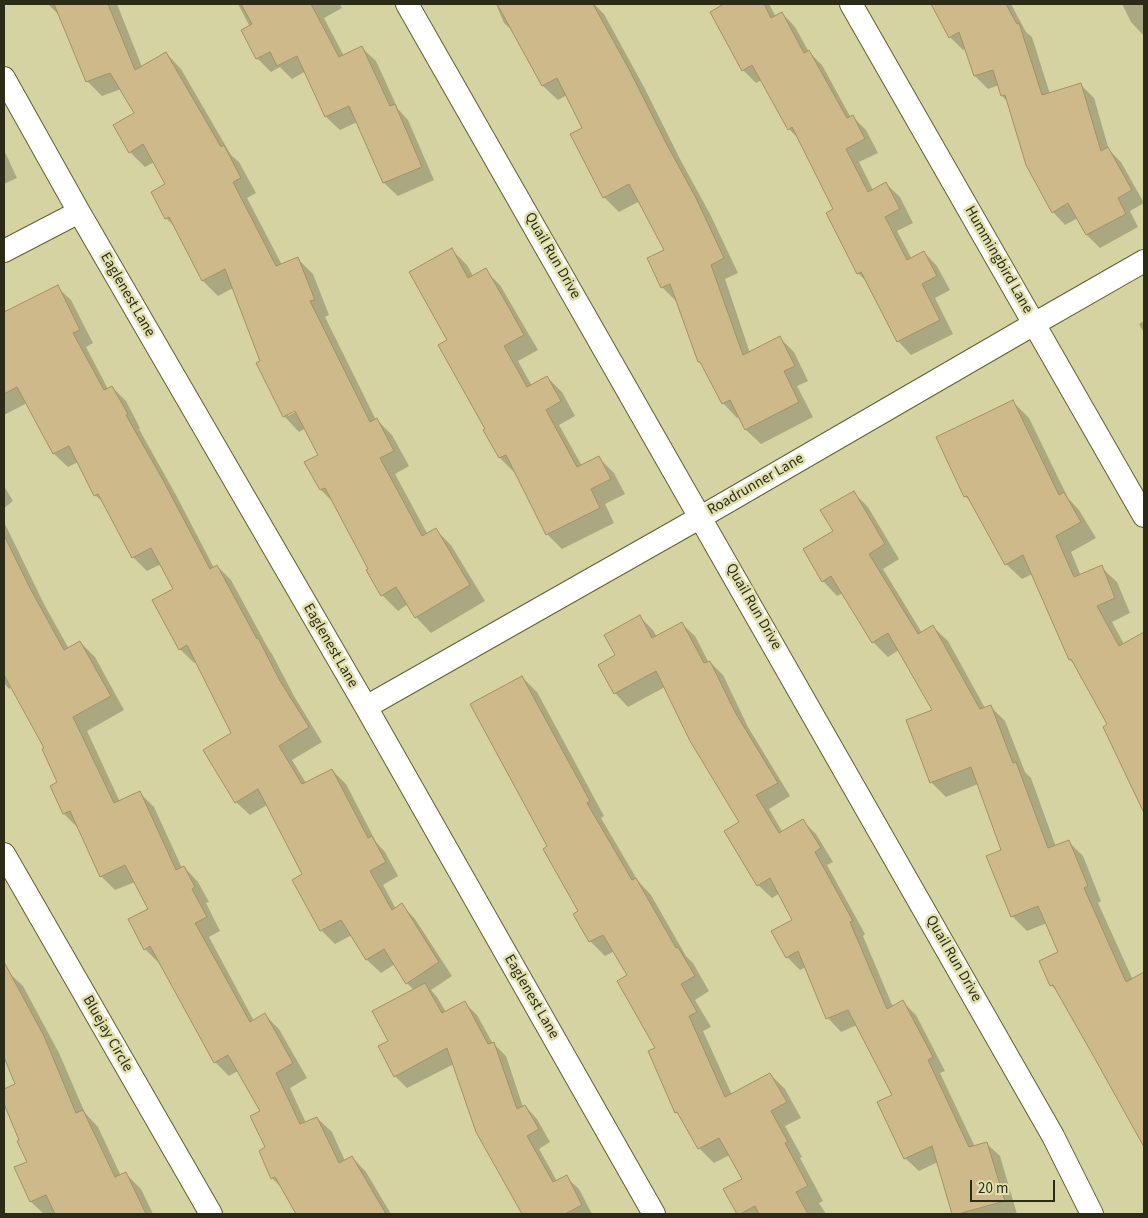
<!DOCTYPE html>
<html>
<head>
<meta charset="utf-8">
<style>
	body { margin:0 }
	#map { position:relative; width:1148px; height:1218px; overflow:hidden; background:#d4d3a1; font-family:"Source Sans 3",sans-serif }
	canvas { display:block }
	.frame { position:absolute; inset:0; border:5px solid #2c2b18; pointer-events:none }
	.scale { position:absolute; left:970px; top:1180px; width:85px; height:22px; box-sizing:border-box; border:2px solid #2c2b18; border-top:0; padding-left:6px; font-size:15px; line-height:18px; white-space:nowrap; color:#2c2b18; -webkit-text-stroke:4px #e1e1ae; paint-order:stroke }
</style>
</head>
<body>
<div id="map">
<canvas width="1148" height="1218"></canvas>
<div class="frame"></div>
<div class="scale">20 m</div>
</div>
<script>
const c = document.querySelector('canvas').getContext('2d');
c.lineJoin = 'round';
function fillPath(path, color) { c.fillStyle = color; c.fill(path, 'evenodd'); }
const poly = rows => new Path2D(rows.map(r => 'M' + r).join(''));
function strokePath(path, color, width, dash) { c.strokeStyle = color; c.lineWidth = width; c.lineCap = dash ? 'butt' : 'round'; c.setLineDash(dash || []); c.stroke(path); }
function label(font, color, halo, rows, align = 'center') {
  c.font = font + ' "Source Sans 3",sans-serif'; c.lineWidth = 5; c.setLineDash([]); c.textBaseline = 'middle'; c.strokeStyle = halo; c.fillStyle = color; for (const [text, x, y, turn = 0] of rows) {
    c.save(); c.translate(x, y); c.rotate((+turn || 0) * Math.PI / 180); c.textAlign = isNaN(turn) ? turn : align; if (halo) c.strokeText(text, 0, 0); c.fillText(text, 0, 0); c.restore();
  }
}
fillPath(poly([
	[48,4,117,4,142,67,166,53,181,69,231,155,239,162,256,193,247,198,282,265,298,259,313,274,329,315,325,317,376,420,377,420,392,435,409,466,395,474,428,535,436,530,451,545,485,601,431,633,416,617,408,604,398,611,382,595,368,571,370,569,335,504,321,490,320,456,306,428,299,432,284,416,233,288,218,296,203,281,175,227,166,218,167,185,154,162,145,167,130,152,136,113,121,89,102,96,87,81,62,18],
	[300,407,301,409,288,416,288,413],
	[238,4,340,4,342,8,324,18,344,56,362,48,376,61,398,109,408,120,434,180,398,196,384,183,357,122,340,130,326,117,306,71,292,79,280,67,271,72,257,58,250,27],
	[496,4,594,4,604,14,644,87,680,159,710,214,738,273,725,279,750,353,780,338,794,352,808,381,797,386,813,417,761,444,746,430,740,417,737,418,723,403,704,367,699,362,677,302,662,287,666,251,640,201,619,212,604,197,584,129,567,95,558,100,543,86,514,32,504,23],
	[725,4,769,4,776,17,782,13,795,27,809,52,822,65,851,118,853,117,866,130,878,153,859,162,873,190,886,184,900,197,913,223,897,231,912,259,924,252,937,266,950,290,935,298,953,334,911,355,898,341,868,283,858,273,835,209,800,140,789,129,762,80,756,83,743,70],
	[939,4,1011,4,1026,32,1032,37,1050,94,1081,85,1094,98,1109,150,1121,162,1144,203,1130,211,1138,227,1100,248,1087,235,1078,218,1065,225,1053,212,1008,102,1002,96,999,85,988,89,975,76,966,48,963,50,950,37,934,6],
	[1122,4,1144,4,1144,36,1131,22],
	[4,150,17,178,4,184],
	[452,250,467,265,473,276,485,270,500,285,538,350,518,361,532,386,547,377,562,392,575,416,559,425,582,466,599,458,614,473,625,494,605,504,614,523,562,549,547,534,515,473,500,458,485,431,487,429,449,340],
	[57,287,71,300,93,343,86,347,108,389,112,387,126,401,140,428,139,429,176,495,214,568,217,566,231,580,269,650,272,654,294,696,322,742,292,760,306,783,332,770,346,784,376,842,385,852,398,876,383,885,396,909,402,905,415,919,452,976,431,990,437,997,446,1012,465,1003,477,1015,493,1044,494,1044,506,1056,523,1107,525,1106,537,1119,550,1142,539,1149,557,1181,566,1177,579,1189,592,1214,523,1214,514,1197,454,1064,407,1088,395,1076,390,1041,414,990,407,983,395,964,381,973,367,960,352,935,335,944,321,930,294,880,304,875,267,805,250,815,236,802,233,734,197,661,194,663,180,649,174,590,161,564,147,571,133,557,106,505,95,495,78,462,68,467,54,454,27,403,4,415,4,346,25,334],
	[1144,321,1144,333,1139,324],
	[1013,402,1029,418,1068,498,1079,510,1096,538,1071,552,1081,576,1101,567,1117,582,1130,613,1112,622,1124,644,1140,635,1144,640,1144,802,1129,779,1109,725,1078,668,1070,660,1032,574,1022,579,1006,564,972,503,965,496],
	[4,486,13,501,4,508],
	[853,492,868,507,899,559,883,569,922,633,933,627,948,641,985,708,990,706,1005,721,1025,772,1031,778,1056,847,1069,842,1083,856,1101,901,1098,903,1133,980,1144,974,1144,1147,1135,1128,1058,992,1051,985,1060,952,1047,923,1027,931,1012,916,1002,851,978,784,946,797,931,782,934,710,899,650,888,657,873,642,843,593,837,596,823,581,835,532],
	[4,522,44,604,69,649,80,642,95,657,124,710,87,731,120,802,140,793,154,807,182,868,184,867,198,882,209,902,206,903,220,931,209,937,254,1021,265,1015,279,1029,307,1078,290,1088,306,1123,317,1118,332,1132,345,1161,352,1157,366,1172,391,1214,298,1214,283,1189,272,1178,262,1112,238,1071,229,1076,215,1062,160,963,159,963,145,949,149,910,135,882,115,890,101,876,78,828,64,814,51,786,59,782,46,749,12,687,9,689,4,683],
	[640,617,653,630,657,637,681,623,695,636,709,663,710,662,723,675,748,727,790,796,769,809,783,833,803,821,816,834,833,862,827,865,865,934,863,936,893,1007,903,1002,916,1015,945,1071,940,1073,975,1147,986,1143,1000,1156,1017,1214,954,1214,938,1162,919,1171,905,1158,893,1096,857,1025,841,1032,828,1018,806,967,800,970,787,957,794,920,780,893,772,898,758,885,740,823,665,687,628,707,615,693,617,656],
	[522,677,537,692,604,816,601,818,638,881,651,895,686,956,693,963,709,991,695,1000,711,1027,703,1031,732,1095,770,1074,785,1089,801,1118,785,1126,802,1157,800,1158,823,1201,819,1203,826,1214,738,1214,725,1190,744,1179,730,1155,714,1163,699,1148,682,1117,676,1112,657,1048,629,976,615,951,605,956,590,941,575,914,580,911,549,847],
	[4,964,6,970,23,986,59,1053,85,1113,98,1127,121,1176,126,1174,141,1189,153,1214,56,1214,56,1213,53,1214,44,1214,31,1202,15,1168,28,1162,21,1140,4,1101,4,1090,17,1085,6,1058,4,1059]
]), '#0003');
const building = poly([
	[54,4,108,4,135,70,166,52,221,147,224,145,241,178,233,182,276,266,298,257,315,300,310,301,370,422,377,418,394,451,380,458,422,536,436,528,470,585,415,618,396,587,381,596,366,570,368,569,325,488,320,490,304,462,318,455,295,411,283,417,256,363,260,361,225,269,202,281,169,217,165,219,151,192,165,184,143,144,129,153,113,125,134,113,110,73,86,82,54,4],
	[241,4,311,4,339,57,362,46,390,106,395,104,422,167,383,183,349,106,325,117,297,56,277,66,270,52,256,59,241,30,252,24,241,4],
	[497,4,593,4,630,71,666,143,696,198,724,258,711,265,743,355,780,336,795,366,784,371,799,402,745,430,730,400,722,404,700,362,698,362,670,284,661,288,647,258,664,250,629,184,603,198,570,134,582,128,557,78,542,86,497,4],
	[724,4,764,4,771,18,782,12,804,53,809,50,847,118,853,115,865,139,846,149,868,192,886,182,900,209,885,217,907,260,924,251,937,276,922,284,940,320,897,342,861,272,857,274,826,213,833,209,792,127,788,130,752,65,742,71,710,12,724,4],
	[931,4,1006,4,1017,24,1019,23,1042,95,1081,83,1101,151,1108,147,1132,190,1118,198,1126,214,1086,235,1068,203,1052,213,1026,165,1005,95,1001,96,993,70,974,76,959,32,949,38,931,4],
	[452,248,468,278,486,268,508,306,524,335,504,346,527,387,547,376,561,401,546,410,577,467,599,456,611,479,591,489,600,508,546,535,506,455,499,458,483,430,485,429,438,345,447,340,409,272,452,248],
	[58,285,80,330,73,333,104,390,112,386,128,414,126,415,163,480,210,569,217,565,257,639,258,638,280,681,309,727,279,746,302,784,332,769,368,838,372,836,386,862,370,871,392,910,402,903,439,962,406,984,384,949,366,960,341,920,320,931,292,880,302,874,258,789,235,803,203,750,231,733,187,645,179,650,152,600,173,589,151,548,132,558,98,494,94,496,69,446,53,454,17,387,4,394,4,312,58,285],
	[1013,400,1059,495,1064,492,1081,522,1056,536,1074,577,1102,565,1115,598,1097,606,1119,646,1144,632,1144,813,1103,727,1107,724,1071,659,1069,660,1023,555,1005,565,967,496,964,497,936,437,1013,400],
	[854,491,885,544,869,554,918,634,933,625,980,709,991,705,1013,763,1016,762,1048,848,1069,840,1088,886,1084,888,1126,982,1144,972,1144,1147,1094,1057,1053,985,1050,986,1039,961,1058,952,1038,906,1011,917,986,856,1001,850,971,767,930,783,906,720,932,710,888,633,872,643,831,576,822,582,803,549,833,531,820,510,854,491],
	[4,535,30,588,64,650,80,641,111,696,73,717,114,803,140,791,176,870,184,866,195,887,192,889,207,917,195,923,250,1022,265,1013,293,1063,276,1073,300,1124,317,1117,339,1163,352,1156,386,1214,296,1214,275,1177,271,1179,259,1151,265,1147,250,1116,260,1111,228,1055,214,1063,150,946,144,950,128,919,148,909,125,865,100,877,70,811,63,814,50,786,57,782,42,749,44,748,4,675,4,535],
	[640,615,652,638,682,622,704,663,710,661,735,712,778,783,756,795,779,833,803,819,821,848,815,852,853,921,850,922,887,1009,903,1000,933,1057,928,1060,969,1147,987,1142,1005,1201,958,1214,952,1214,932,1146,904,1159,877,1102,892,1095,848,1010,826,1019,798,951,786,958,771,931,792,920,770,878,757,886,724,831,739,822,690,741,656,671,614,694,598,665,615,655,604,635,640,615],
	[522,676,590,801,587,803,632,880,636,878,676,948,678,947,695,976,681,984,697,1012,689,1016,725,1097,770,1073,787,1102,771,1111,788,1142,785,1143,808,1186,796,1192,808,1214,759,1214,755,1206,740,1214,737,1214,723,1189,742,1179,719,1138,698,1149,677,1112,675,1113,648,1051,655,1048,617,981,627,975,603,935,589,942,573,914,578,911,543,849,547,846,470,704,522,676],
	[4,962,44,1036,76,1113,83,1110,115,1177,126,1172,146,1214,55,1214,46,1195,30,1202,14,1167,27,1162,17,1141,19,1140,4,1104,4,1089,15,1084,4,1057,4,962],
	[425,983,442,1013,465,1001,488,1044,494,1042,517,1109,525,1105,539,1129,527,1136,553,1182,567,1175,582,1205,565,1214,522,1214,476,1132,447,1048,394,1077,378,1046,388,1041,372,1011,425,983]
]);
fillPath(building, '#cdb98a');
strokePath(building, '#a49063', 1);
const street = poly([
	[407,4,1053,1136,1092,1214],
	[851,4,1144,516],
	[4,78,79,212,366,707,654,1214],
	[4,251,79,212],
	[366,707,701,517,1034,324,1144,261],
	[4,854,211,1214]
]);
strokePath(street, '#616032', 24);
strokePath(street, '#fff', 22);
label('15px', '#2c2b18', '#e1e1ae', [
	["Quail Run Drive",552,256,60],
	["Hummingbird Lane",998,260,60],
	["Eaglenest Lane",127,295,60],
	["Roadrunner Lane",756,485,-30],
	["Quail Run Drive",753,607,60],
	["Eaglenest Lane",330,646,60],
	["Quail Run Drive",953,959,60],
	["Eaglenest Lane",531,997,60],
	["Bluejay Circle",107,1034,60]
]);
</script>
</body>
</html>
